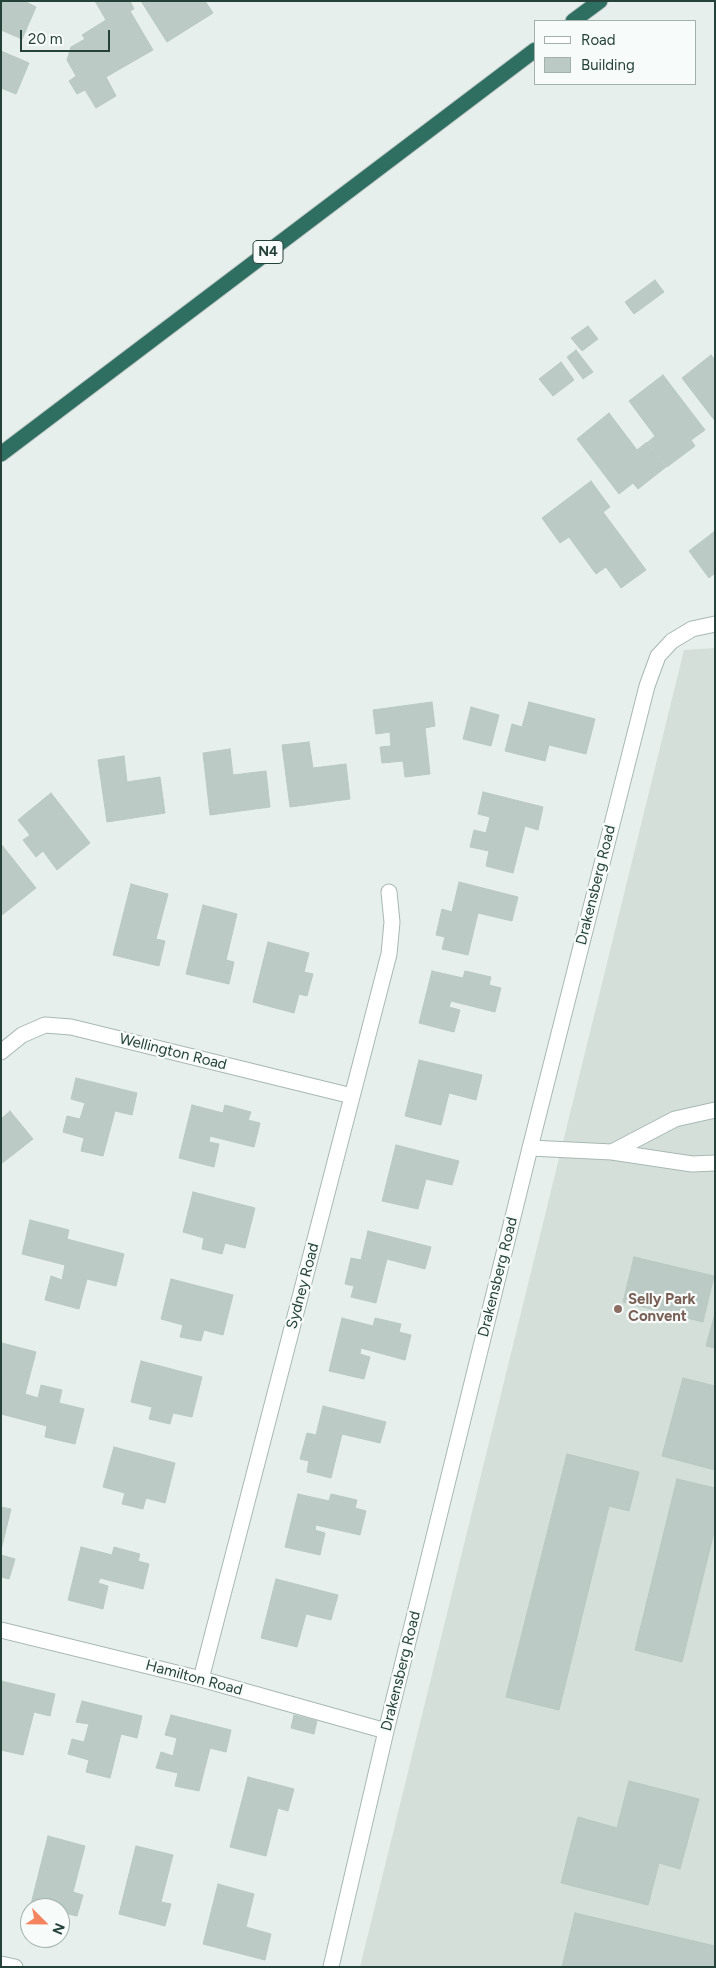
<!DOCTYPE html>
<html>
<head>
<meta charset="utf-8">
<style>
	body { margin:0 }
	#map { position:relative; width:716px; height:1968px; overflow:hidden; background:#e6efeb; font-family:Figtree,sans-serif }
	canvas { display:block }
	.frame { position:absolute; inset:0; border:2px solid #24423a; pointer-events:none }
	.legend { position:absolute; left:534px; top:20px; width:162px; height:65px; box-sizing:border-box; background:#f7fbf9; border:1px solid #a3b1ad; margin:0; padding:6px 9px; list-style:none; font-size:15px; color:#24423a }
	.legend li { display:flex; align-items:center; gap:10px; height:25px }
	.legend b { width:25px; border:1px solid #a3b1ad }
	.north { position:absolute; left:20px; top:1898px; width:50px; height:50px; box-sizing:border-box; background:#f7fbf9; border:1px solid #a3b1ad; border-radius:50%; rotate:113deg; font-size:14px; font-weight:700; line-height:20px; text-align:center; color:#24423a }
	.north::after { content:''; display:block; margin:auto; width:18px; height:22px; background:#f4845f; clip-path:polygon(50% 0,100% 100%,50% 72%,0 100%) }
	.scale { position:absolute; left:20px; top:30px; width:90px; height:22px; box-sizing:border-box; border:2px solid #24423a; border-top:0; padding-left:6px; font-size:15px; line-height:18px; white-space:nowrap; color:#24423a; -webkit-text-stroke:4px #f7fbf9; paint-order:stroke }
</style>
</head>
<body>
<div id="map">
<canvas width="716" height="1968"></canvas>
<div class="frame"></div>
<ul class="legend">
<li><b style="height:6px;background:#fff"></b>Road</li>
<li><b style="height:14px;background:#bbcac4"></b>Building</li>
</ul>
<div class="north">N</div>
<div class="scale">20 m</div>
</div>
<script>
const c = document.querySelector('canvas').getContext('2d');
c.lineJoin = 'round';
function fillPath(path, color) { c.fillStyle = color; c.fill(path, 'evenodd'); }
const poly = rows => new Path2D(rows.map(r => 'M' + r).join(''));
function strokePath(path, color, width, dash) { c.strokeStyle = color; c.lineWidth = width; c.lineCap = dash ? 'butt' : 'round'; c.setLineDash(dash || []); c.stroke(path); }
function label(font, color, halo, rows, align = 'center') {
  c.font = font + ' Figtree,sans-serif'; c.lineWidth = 4.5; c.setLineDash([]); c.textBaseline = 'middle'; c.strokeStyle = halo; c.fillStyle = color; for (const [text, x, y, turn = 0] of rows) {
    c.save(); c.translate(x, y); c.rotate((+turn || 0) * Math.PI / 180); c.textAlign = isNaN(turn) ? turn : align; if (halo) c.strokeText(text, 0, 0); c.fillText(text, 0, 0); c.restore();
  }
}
fillPath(poly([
	[715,648,715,1967,360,1967,684,650]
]), '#d4dfda');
const building = poly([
	[1,1,24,1,36,7,22,39,1,30,1,1],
	[95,1,130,1,134,9,130,11,153,50,106,77,116,96,96,108,85,90,77,94,69,81,76,76,67,60,71,47,85,39,82,35,106,20,95,1],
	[141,1,205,1,213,13,167,42,141,1],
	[1,51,29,63,16,94,1,88,1,51],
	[655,280,664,292,634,314,625,302,655,280],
	[588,326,598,339,582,351,571,338,588,326],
	[576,350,593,372,583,379,567,357,576,350],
	[711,355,715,360,715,421,682,378,711,355],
	[561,362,574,380,553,396,539,379,561,362],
	[663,375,705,430,691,440,695,446,667,467,648,442,655,436,629,401,663,375],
	[609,413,637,450,647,442,666,467,638,489,633,483,619,494,577,439,609,413],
	[591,481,610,507,603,512,646,570,621,588,606,567,596,574,569,537,560,543,542,518,591,481],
	[715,531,715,573,709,578,689,551,715,531],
	[432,702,435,726,425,728,430,774,405,777,403,761,382,763,380,747,391,746,390,732,376,734,373,710,432,702],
	[529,702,595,719,586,754,549,745,545,761,505,751,512,724,522,727,529,702],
	[471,707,499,715,491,746,463,739,471,707],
	[309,742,313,768,346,764,350,799,290,807,282,745,309,742],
	[230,749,233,775,266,771,270,807,210,815,203,753,230,749],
	[124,756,127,782,160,777,165,813,107,822,98,760,124,756],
	[483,792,543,807,538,830,525,826,513,873,486,866,489,851,470,847,474,830,486,833,490,817,478,814,483,792],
	[51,793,90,843,57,870,43,851,36,857,23,840,30,835,18,820,51,793],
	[1,844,36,888,2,915,1,913,1,844],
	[459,882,518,897,512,921,478,913,468,955,442,949,445,937,436,935,442,909,452,912,459,882],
	[131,884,168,894,156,939,165,941,159,966,113,955,131,884],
	[203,905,237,914,226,960,234,962,229,984,186,974,203,905],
	[268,942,309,953,304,972,313,974,307,996,299,994,294,1013,253,1002,268,942],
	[432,971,463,978,465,971,491,977,489,985,501,988,495,1012,451,1001,449,1007,460,1010,454,1032,419,1023,432,971],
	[419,1060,482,1075,476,1100,449,1093,441,1125,405,1116,419,1060],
	[76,1078,137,1093,132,1115,115,1111,103,1156,81,1151,84,1138,63,1132,67,1116,80,1119,85,1103,71,1099,76,1078],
	[192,1105,223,1113,225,1105,251,1112,248,1120,260,1123,254,1147,210,1136,209,1142,219,1144,214,1167,179,1158,192,1105],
	[10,1111,33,1139,1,1164,1,1119,10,1111],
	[396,1145,459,1161,452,1185,426,1179,418,1209,382,1201,396,1145],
	[193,1192,255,1208,245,1248,225,1243,222,1254,202,1249,204,1238,183,1232,193,1192],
	[30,1220,69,1230,67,1239,124,1254,116,1286,87,1279,79,1309,45,1300,51,1276,62,1280,65,1265,22,1254,30,1220],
	[368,1231,431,1247,425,1269,387,1259,376,1303,351,1297,354,1286,345,1284,351,1258,361,1260,368,1231],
	[634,1257,714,1276,703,1322,623,1302,634,1257],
	[171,1279,233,1295,223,1335,204,1330,201,1341,180,1337,183,1325,161,1319,171,1279],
	[715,1313,715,1348,706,1346,715,1313],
	[342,1318,373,1326,375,1318,401,1324,399,1332,411,1335,405,1360,361,1348,360,1354,370,1357,364,1379,329,1371,342,1318],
	[2,1343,36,1352,25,1394,38,1398,41,1385,62,1390,59,1403,84,1409,75,1444,45,1437,47,1426,1,1414,2,1343],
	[141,1361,202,1377,192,1417,173,1413,170,1424,149,1419,152,1407,131,1402,141,1361],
	[683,1378,715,1386,715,1470,662,1456,683,1378],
	[323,1406,386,1422,380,1443,342,1434,331,1478,307,1472,309,1461,300,1459,307,1433,316,1435,323,1406],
	[114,1447,175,1463,165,1503,146,1498,143,1509,122,1504,125,1493,103,1487,114,1447],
	[567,1454,639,1472,629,1511,609,1506,559,1710,506,1697,567,1454],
	[677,1479,715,1488,715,1528,682,1662,635,1650,677,1479],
	[298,1494,329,1501,331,1494,357,1500,355,1508,366,1511,360,1535,316,1525,315,1530,325,1533,320,1555,285,1547,298,1494],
	[1,1507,11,1509,1,1550,1,1507],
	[81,1547,112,1555,114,1547,140,1554,138,1561,149,1564,143,1589,100,1578,98,1583,108,1586,103,1609,68,1600,81,1547],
	[1,1555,15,1559,9,1579,1,1577,1,1555],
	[276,1579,338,1595,331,1620,306,1614,297,1647,261,1638,276,1579],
	[1,1681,55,1694,50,1716,34,1712,23,1755,1,1750,1,1681],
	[82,1701,142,1716,137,1738,121,1734,110,1778,86,1772,89,1760,68,1754,72,1739,84,1742,89,1724,76,1722,82,1701],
	[171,1715,231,1730,226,1752,210,1748,199,1791,175,1786,178,1773,156,1768,161,1752,173,1756,177,1738,165,1735,171,1715],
	[294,1715,317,1721,314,1734,291,1728,294,1715],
	[248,1777,294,1789,288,1811,278,1808,266,1856,230,1847,248,1777],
	[629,1781,699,1799,680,1869,659,1863,648,1905,561,1883,578,1817,617,1828,629,1781],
	[48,1836,85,1846,73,1892,83,1895,77,1916,60,1912,60,1908,45,1908,31,1904,48,1836],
	[136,1846,173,1855,161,1902,171,1904,165,1926,119,1914,136,1846],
	[218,1884,254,1894,246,1927,271,1934,265,1960,203,1944,218,1884],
	[575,1913,715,1946,715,1967,562,1967,575,1913]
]);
fillPath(building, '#bbcac4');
strokePath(building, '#b8c9c2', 1);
const lane = poly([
	[530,1148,612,1152,675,1119,715,1110],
	[612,1152,692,1164,715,1163]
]);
const street = poly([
	[1,1052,22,1035,45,1025,71,1027,352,1096],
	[1,1630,201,1679,386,1731],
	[201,1679,389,954,392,922,389,892],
	[1,1964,15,1967],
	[331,1967,386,1731,530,1148,647,686,658,656,672,641,692,629,715,624]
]);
const highway = poly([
	[573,21,600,1],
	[1,454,535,50]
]);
strokePath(lane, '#a8b8b2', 17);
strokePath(street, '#a8b8b2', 17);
strokePath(highway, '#c2cac8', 17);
strokePath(lane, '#fff', 15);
strokePath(street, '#fff', 15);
strokePath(highway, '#2f6f62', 15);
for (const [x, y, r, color] of [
	[618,1309,5,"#8d6e63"]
]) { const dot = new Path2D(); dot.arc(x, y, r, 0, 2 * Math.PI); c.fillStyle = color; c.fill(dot); strokePath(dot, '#f7fbf9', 2); }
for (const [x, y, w] of [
	[268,252,30]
]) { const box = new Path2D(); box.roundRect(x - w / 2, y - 11.5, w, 23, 4); c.fillStyle = '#f7fbf9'; c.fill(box); strokePath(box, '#24423a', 1); }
label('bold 14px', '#24423a', null, [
	["N4",268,252]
]);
label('15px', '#24423a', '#f7fbf9', [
	["Drakensberg Road",596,885,-76],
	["Wellington Road",173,1052,14],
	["Drakensberg Road",498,1277,-76],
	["Sydney Road",303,1286,-75],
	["Drakensberg Road",401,1671,-76],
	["Hamilton Road",194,1678,15]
]);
label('bold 15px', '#785e54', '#f7fbf9', [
	["Selly Park",628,1300],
	["Convent",628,1317]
], 'left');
</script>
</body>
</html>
